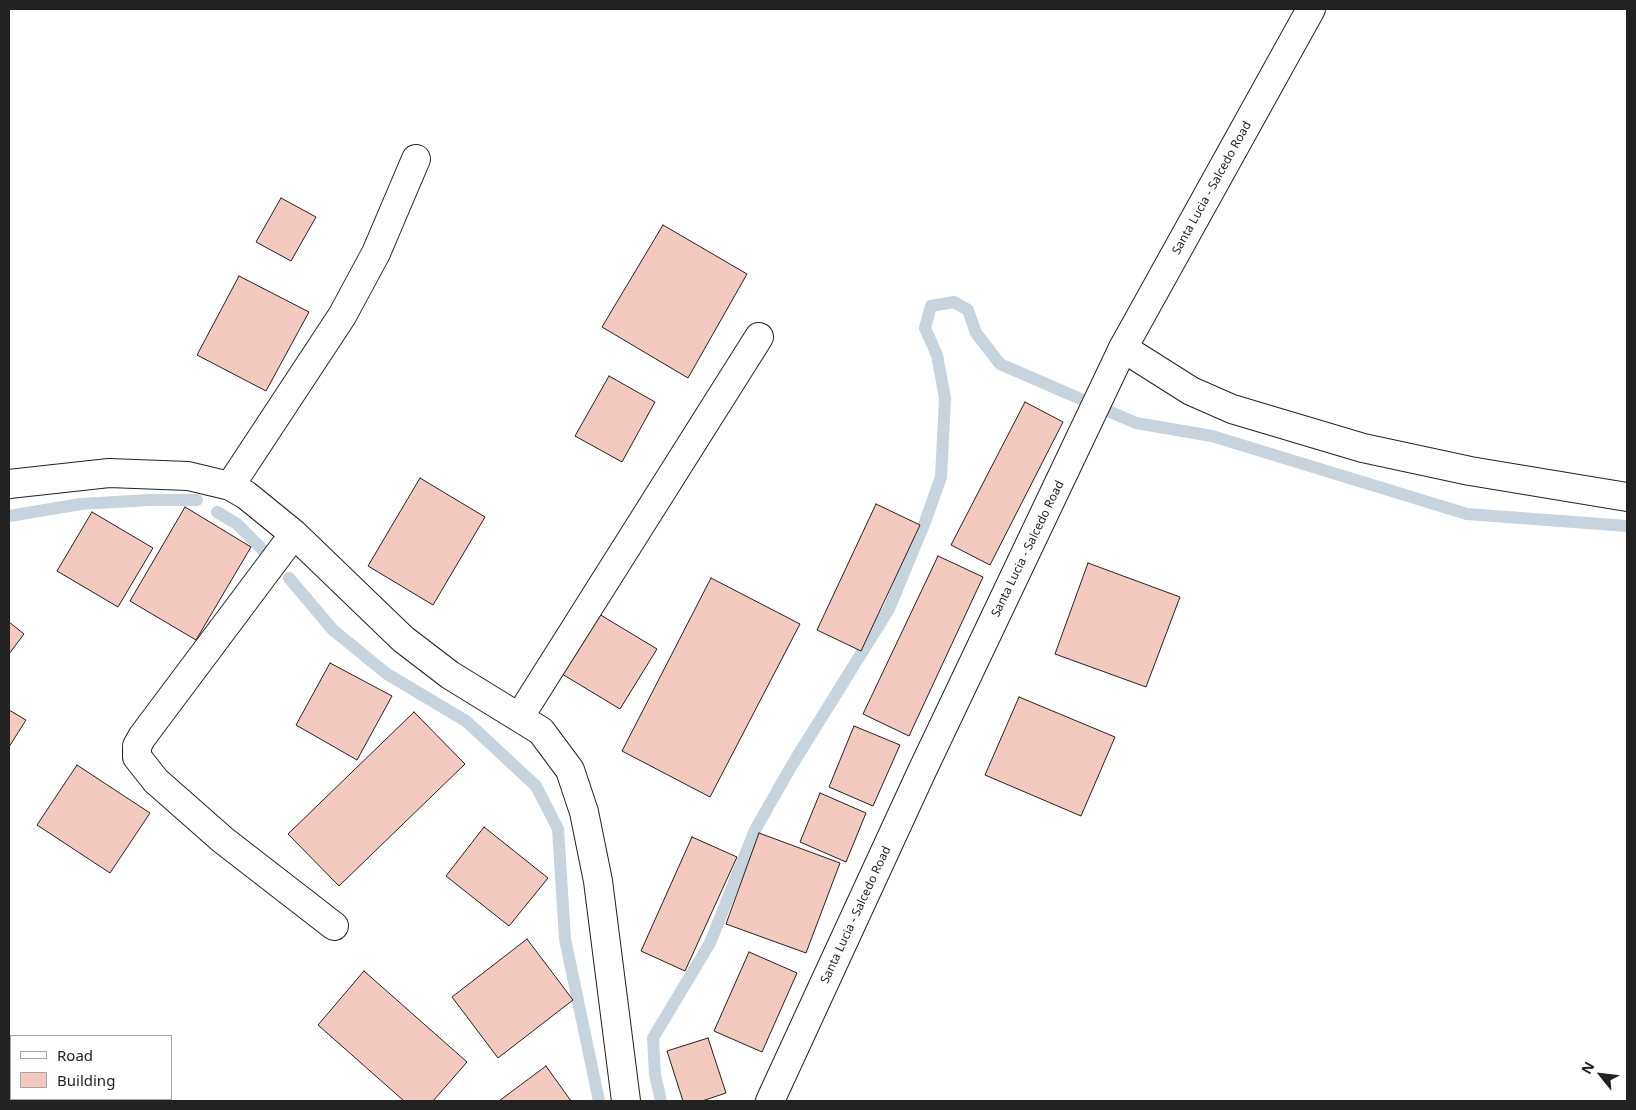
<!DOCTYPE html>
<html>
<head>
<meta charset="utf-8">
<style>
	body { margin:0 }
	#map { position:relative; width:1636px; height:1110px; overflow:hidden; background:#fff; font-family:"Noto Sans",sans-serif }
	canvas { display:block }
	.frame { position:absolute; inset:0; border:10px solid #222; pointer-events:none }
	.legend { position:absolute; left:10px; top:1035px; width:162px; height:65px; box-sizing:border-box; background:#fff; border:1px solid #a7a7a7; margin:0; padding:6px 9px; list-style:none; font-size:15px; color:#222 }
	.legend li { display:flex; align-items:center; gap:10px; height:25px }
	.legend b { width:25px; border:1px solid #a7a7a7 }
	.north { position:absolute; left:1576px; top:1050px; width:50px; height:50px; -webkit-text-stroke:4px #fff; paint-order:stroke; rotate:299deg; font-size:14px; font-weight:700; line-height:20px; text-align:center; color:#222 }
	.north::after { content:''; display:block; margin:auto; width:18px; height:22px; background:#222; clip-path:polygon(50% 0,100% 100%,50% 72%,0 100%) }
</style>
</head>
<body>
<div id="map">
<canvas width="1636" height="1110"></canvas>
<div class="frame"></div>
<ul class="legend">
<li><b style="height:6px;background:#fff"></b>Road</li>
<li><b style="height:14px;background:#f3c9c0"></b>Building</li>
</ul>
<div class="north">N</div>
</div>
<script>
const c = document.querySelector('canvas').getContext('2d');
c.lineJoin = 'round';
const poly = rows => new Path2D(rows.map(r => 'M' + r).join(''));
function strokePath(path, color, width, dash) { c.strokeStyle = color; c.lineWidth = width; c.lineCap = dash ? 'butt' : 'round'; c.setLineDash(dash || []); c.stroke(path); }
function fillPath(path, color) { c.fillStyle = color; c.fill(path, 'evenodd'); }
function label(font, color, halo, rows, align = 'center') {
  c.font = font + ' "Noto Sans",sans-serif'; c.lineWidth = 4; c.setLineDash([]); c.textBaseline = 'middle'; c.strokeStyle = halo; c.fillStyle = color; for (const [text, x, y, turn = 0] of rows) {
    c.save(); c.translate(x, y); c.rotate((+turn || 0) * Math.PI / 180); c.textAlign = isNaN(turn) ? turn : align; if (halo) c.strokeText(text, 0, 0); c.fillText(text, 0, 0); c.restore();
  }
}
strokePath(poly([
	[217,512,237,524,267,554],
	[9,516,81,504,149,500,197,500],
	[289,578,333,630,387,674,466,721,536,786,558,829,565,939,599,1101],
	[661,1101,655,1075,653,1038,710,943,755,830,792,765,889,609,925,522,941,477,945,398,937,355,925,328,931,306,954,302,968,310,976,333,1000,364,1136,423,1212,436,1467,514,1627,526]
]), '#c7d3dd', 12);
const building = poly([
	[281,198,316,217,291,261,256,242,281,198],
	[663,225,747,274,688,378,602,327,663,225],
	[239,276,309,312,266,391,197,355,239,276],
	[609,376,655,402,622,462,575,436,609,376],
	[1025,402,1063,422,990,565,951,545,1025,402],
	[420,478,485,517,433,605,368,566,420,478],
	[876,504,920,525,861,651,817,630,876,504],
	[185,507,251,547,196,640,130,601,185,507],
	[92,512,153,548,118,607,57,571,92,512],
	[938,556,983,577,909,736,863,714,938,556],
	[1088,563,1180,597,1146,687,1055,654,1088,563],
	[711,578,800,624,710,797,622,751,711,578],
	[599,614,657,649,620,709,562,674,599,614],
	[9,622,24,634,9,654,9,622],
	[330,663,392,696,357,760,296,725,330,663],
	[1019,697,1115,737,1081,816,985,775,1019,697],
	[9,710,26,720,9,747,9,710],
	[414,712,465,764,339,886,288,834,414,712],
	[854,726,900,745,873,806,829,787,854,726],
	[77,765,150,813,110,873,37,825,77,765],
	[820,793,866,813,846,862,800,842,820,793],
	[484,827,548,878,509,926,446,876,484,827],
	[759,833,840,863,806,953,726,924,759,833],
	[692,837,737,857,685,971,641,951,692,837],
	[527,939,573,1000,498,1058,452,997,527,939],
	[749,952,797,973,762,1052,714,1031,749,952],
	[364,971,467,1062,433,1101,404,1101,318,1025,364,971],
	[708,1038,726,1093,702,1101,683,1101,667,1051,708,1038],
	[546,1066,571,1101,499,1101,546,1066]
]);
fillPath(building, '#f3c9c0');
strokePath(building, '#222', 1);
const minor = poly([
	[1123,348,1191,391,1232,409,1363,448,1470,471,1627,497],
	[9,484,109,473,188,476,230,486,246,495,294,534,403,639,450,675,541,731,570,770,584,812,598,881,626,1101],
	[230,486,342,316,376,253,416,159],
	[294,534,142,737,137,746,137,757,156,781,223,840,334,926],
	[520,716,759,337]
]);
const major = poly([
	[770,1101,922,771,1123,348,1311,9]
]);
strokePath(minor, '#222', 30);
strokePath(major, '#222', 30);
strokePath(minor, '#fff', 28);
strokePath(major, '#fff', 28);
label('12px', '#222', '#fff', [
	["Santa Lucia - Salcedo Road",1212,188,-61],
	["Santa Lucia - Salcedo Road",1028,549,-64],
	["Santa Lucia - Salcedo Road",856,915,-65]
]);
</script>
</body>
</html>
